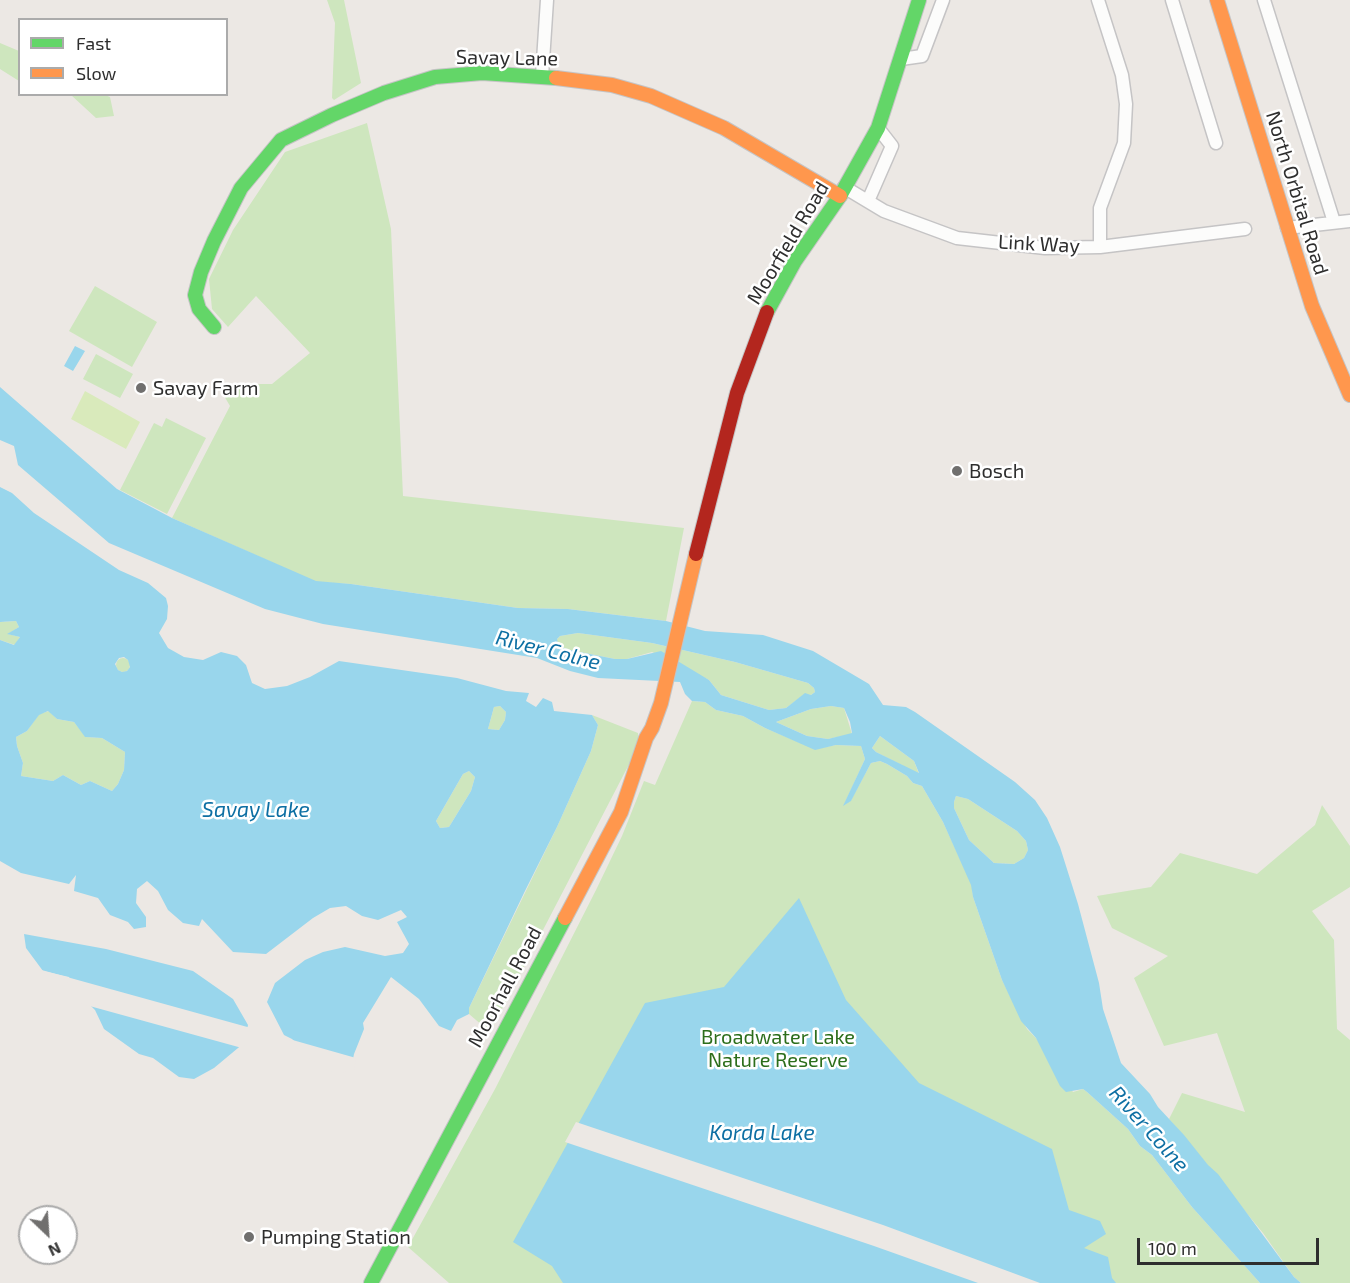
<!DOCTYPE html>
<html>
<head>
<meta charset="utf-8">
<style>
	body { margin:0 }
	#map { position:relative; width:1350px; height:1283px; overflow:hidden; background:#ece8e4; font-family:"Exo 2",sans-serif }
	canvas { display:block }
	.legend { position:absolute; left:18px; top:18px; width:210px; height:78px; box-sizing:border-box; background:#fff; border:2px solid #ababab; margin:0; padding:8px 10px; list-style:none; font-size:18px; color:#2e2e2e }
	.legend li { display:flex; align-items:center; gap:12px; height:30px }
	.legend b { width:30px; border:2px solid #ababab }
	.north { position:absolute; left:18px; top:1205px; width:60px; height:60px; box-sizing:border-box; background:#fff; border:2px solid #ababab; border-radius:50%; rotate:155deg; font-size:16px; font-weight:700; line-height:24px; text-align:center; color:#2e2e2e }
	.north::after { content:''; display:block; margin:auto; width:21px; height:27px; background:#706f6e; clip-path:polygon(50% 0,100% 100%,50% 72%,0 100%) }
	.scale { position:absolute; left:1137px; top:1238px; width:182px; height:27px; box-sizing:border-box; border:3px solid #2e2e2e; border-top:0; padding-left:8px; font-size:18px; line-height:21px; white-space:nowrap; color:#2e2e2e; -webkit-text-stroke:4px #fff; paint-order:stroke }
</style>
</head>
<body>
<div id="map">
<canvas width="1350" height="1283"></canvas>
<ul class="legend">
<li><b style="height:8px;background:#63d668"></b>Fast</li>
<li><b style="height:8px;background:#ff974d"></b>Slow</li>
</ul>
<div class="north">N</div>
<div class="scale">100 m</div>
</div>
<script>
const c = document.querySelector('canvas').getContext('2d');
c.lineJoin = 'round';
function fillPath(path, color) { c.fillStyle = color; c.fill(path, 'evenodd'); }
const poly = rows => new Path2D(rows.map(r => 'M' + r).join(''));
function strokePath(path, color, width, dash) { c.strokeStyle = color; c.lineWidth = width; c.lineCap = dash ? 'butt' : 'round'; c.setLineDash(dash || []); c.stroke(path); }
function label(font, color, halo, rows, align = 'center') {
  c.font = font + ' "Exo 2",sans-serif'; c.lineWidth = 5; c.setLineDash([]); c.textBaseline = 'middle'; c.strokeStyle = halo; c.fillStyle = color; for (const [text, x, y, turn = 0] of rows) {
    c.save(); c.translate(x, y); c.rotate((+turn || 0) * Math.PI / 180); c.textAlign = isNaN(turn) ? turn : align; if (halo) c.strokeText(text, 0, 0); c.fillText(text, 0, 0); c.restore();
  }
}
fillPath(poly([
	[327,0,344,0,361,83,334,100,332,98,335,23],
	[0,43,19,51,19,81,0,69],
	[71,95,105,95,110,97,114,116,96,118],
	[367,123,391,229,403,496,684,528,666,621,568,609,518,608,351,584,316,582,172,518,230,406,217,384,272,384,310,353,256,296,228,327,212,309,209,279,233,230,285,152],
	[95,286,157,322,132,367,69,331],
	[96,354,133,374,120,398,83,379],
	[166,418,206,438,167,514,120,490,154,423,162,427],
	[16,621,19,627,8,634,20,637,15,645,0,640,0,622],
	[578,633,652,643,735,662,808,683,814,688,815,692,811,695,805,694,786,708,769,710,721,695,709,680,652,652,627,659,615,659,570,650,561,647,557,643,557,639,560,636],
	'116 665a7 7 0 1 1 14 0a7 7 0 1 1-14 0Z',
	[692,701,705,702,716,710,743,716,765,728,815,749,836,745,861,746,865,759,844,805,851,800,871,763,880,761,887,764,907,776,913,783,922,786,943,822,972,885,973,897,1002,980,1027,1029,1036,1038,1073,1092,1083,1089,1087,1092,1128,1129,1140,1146,1152,1155,1192,1207,1260,1283,449,1283,408,1247,495,1089,596,890,622,836,644,781,655,785],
	[500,706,506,712,505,720,499,730,488,729,494,707],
	[831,706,844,708,852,734,828,739,807,736,776,722,811,709],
	[49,711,57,719,74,722,86,737,102,738,125,752,124,770,118,784,112,791,90,781,81,785,63,775,53,781,21,776,23,763,17,746,16,737,27,731,39,714],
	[592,715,638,733,638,747,490,1032,469,1014,469,1008,557,827,591,751,598,725],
	[880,736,914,761,919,774,876,752,872,748],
	[469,771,475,777,471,791,449,827,440,828,436,821,463,774],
	[956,796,968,799,1017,831,1026,841,1028,850,1024,858,1014,864,994,863,969,840,954,808,954,802],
	[1322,805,1350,846,1350,887,1312,911,1334,940,1337,1029,1350,1040,1350,1283,1301,1283,1294,1277,1263,1233,1169,1119,1182,1093,1245,1112,1217,1033,1164,1046,1134,978,1168,956,1112,928,1097,896,1151,887,1180,853,1257,874,1315,825]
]), '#cee6be');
fillPath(poly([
	[85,391,140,422,126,449,71,419]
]), '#d9eabb');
fillPath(poly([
	[75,346,85,351,73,371,64,366],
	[0,387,117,489,172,518,316,581,351,584,518,608,568,609,666,621,705,631,763,635,813,651,869,684,883,705,906,707,915,712,1015,782,1035,800,1047,818,1060,847,1078,904,1099,983,1103,1009,1121,1063,1150,1094,1158,1107,1184,1135,1208,1165,1218,1174,1294,1277,1301,1283,1260,1283,1192,1207,1152,1155,1140,1146,1128,1129,1087,1092,1083,1089,1066,1092,1060,1086,1036,1038,1021,1021,1002,980,973,897,971,885,943,822,922,786,913,783,907,776,887,764,880,761,871,763,851,801,843,806,865,759,861,746,836,745,815,750,765,728,743,716,716,710,705,702,692,701,685,694,680,682,598,678,570,671,537,658,323,624,265,609,109,543,18,465,14,446,0,440],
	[578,633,652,643,735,662,808,683,814,688,815,692,811,695,805,693,786,708,769,710,721,695,709,680,661,651,627,659,615,659,570,650,561,647,558,643,557,639,560,636],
	[831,706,844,708,850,722,852,733,828,739,807,736,776,722,811,709],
	[880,736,914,761,919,773,876,752,872,748],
	[956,796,968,799,1017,831,1026,841,1028,850,1024,858,1014,864,994,863,969,840,954,808,954,802],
	[0,487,12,493,34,513,119,570,148,583,166,598,168,606,167,619,159,633,168,648,184,657,203,660,221,652,237,656,246,665,252,683,265,689,287,686,310,677,339,661,457,678,506,691,529,693,526,701,536,707,543,698,552,702,554,711,592,715,598,725,591,751,557,827,524,893,469,1008,469,1014,457,1020,451,1031,439,1026,419,999,391,977,363,1023,364,1029,354,1054,351,1069,308,1054,292,1039,284,1035,267,1002,275,983,305,960,323,952,345,947,385,956,403,953,409,944,397,922,407,917,401,910,378,920,362,916,346,906,330,908,313,918,266,954,233,952,202,919,199,926,183,923,168,910,158,891,147,881,137,889,136,903,146,917,146,927,134,929,128,922,110,915,98,898,74,891,76,875,69,884,21,873,0,861,0,640,14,645,20,637,7,634,19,627,16,621,0,622],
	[124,657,128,660,130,667,127,671,122,672,118,670,115,664,119,658],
	[500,706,506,712,505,720,499,730,488,729,494,707],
	[48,711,57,719,74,722,85,737,102,738,125,752,124,770,118,784,112,791,90,781,81,785,63,775,53,781,21,776,23,763,17,746,16,737,27,731,39,715],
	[469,771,475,777,471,791,449,827,440,828,436,821,463,774],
	[799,898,846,1000,919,1083,1052,1149,1069,1210,1100,1221,1106,1234,1084,1248,1108,1257,1112,1278,1116,1283,563,1283,552,1266,513,1242,645,1003,724,987],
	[24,934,106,949,193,971,233,999,248,1025,244,1043,214,1068,194,1079,179,1077,153,1058,139,1054,104,1029,95,1010,90,1005,77,1000,69,977,43,971,26,948]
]), '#99d6ec');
fillPath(poly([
	[38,969,251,1028,247,1044,242,1048,75,1002,67,980,42,973],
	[282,1037,356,1058,354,1070,335,1074,306,1057,291,1041],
	[576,1122,883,1225,1040,1283,978,1283,874,1246,565,1142]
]), '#ece8e4');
const street = poly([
	[1098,0,1122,75,1126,104,1124,143,1100,208,1100,247],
	[1172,0,1216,143],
	[1264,0,1334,222],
	[901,59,922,56,943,0],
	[542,76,547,0],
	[844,187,884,211,957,238,1045,248,1100,247,1245,229],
	[868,201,892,146,878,128],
	[1287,228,1350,221]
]);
const fast = poly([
	[767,312,795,261,840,196,878,128,919,0],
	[214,327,199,309,195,295,201,272,214,241,241,188,281,140,332,115,384,93,435,77,482,73,556,78],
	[371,1283,565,918]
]);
const slow = poly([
	[1217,0,1312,306,1350,395],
	[556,78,612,85,651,96,724,128,840,196],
	[565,918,621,812,646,738,652,728,661,703,696,554]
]);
const jam = poly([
	[696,554,737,393,767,312]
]);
strokePath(street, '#c5c4c5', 15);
strokePath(fast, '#c5c4c5', 16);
strokePath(slow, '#c5c4c5', 16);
strokePath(jam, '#c5c4c5', 16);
strokePath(street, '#fcfcfb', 12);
strokePath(fast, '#63d668', 14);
strokePath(slow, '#ff974d', 14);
strokePath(jam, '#b3261e', 14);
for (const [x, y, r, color] of [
	[141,388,6,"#706f6e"],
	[957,471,6,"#706f6e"],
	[249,1237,6,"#706f6e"]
]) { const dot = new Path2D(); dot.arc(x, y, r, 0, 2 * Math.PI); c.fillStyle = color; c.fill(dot); strokePath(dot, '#fff', 2); }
label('20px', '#2e2e2e', '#fff', [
	["Savay Lane",507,58,1],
	["North Orbital Road",1297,193,73],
	["Moorfield Road",788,243,-59],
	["Link Way",1039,244,3],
	["Moorhall Road",505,987,-62]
]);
label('20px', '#2e2e2e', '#fff', [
	["Savay Farm",153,388],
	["Bosch",969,471],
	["Pumping Station",261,1237]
], 'left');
label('20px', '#2c6e1b', '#fff', [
	["Broadwater Lake",778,1037],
	["Nature Reserve",778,1060]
]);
label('italic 21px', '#0d6fa3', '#fff', [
	["River Colne",548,650,14],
	["Savay Lake",256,810],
	["River Colne",1149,1129,48],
	["Korda Lake",762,1133]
]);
</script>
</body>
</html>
